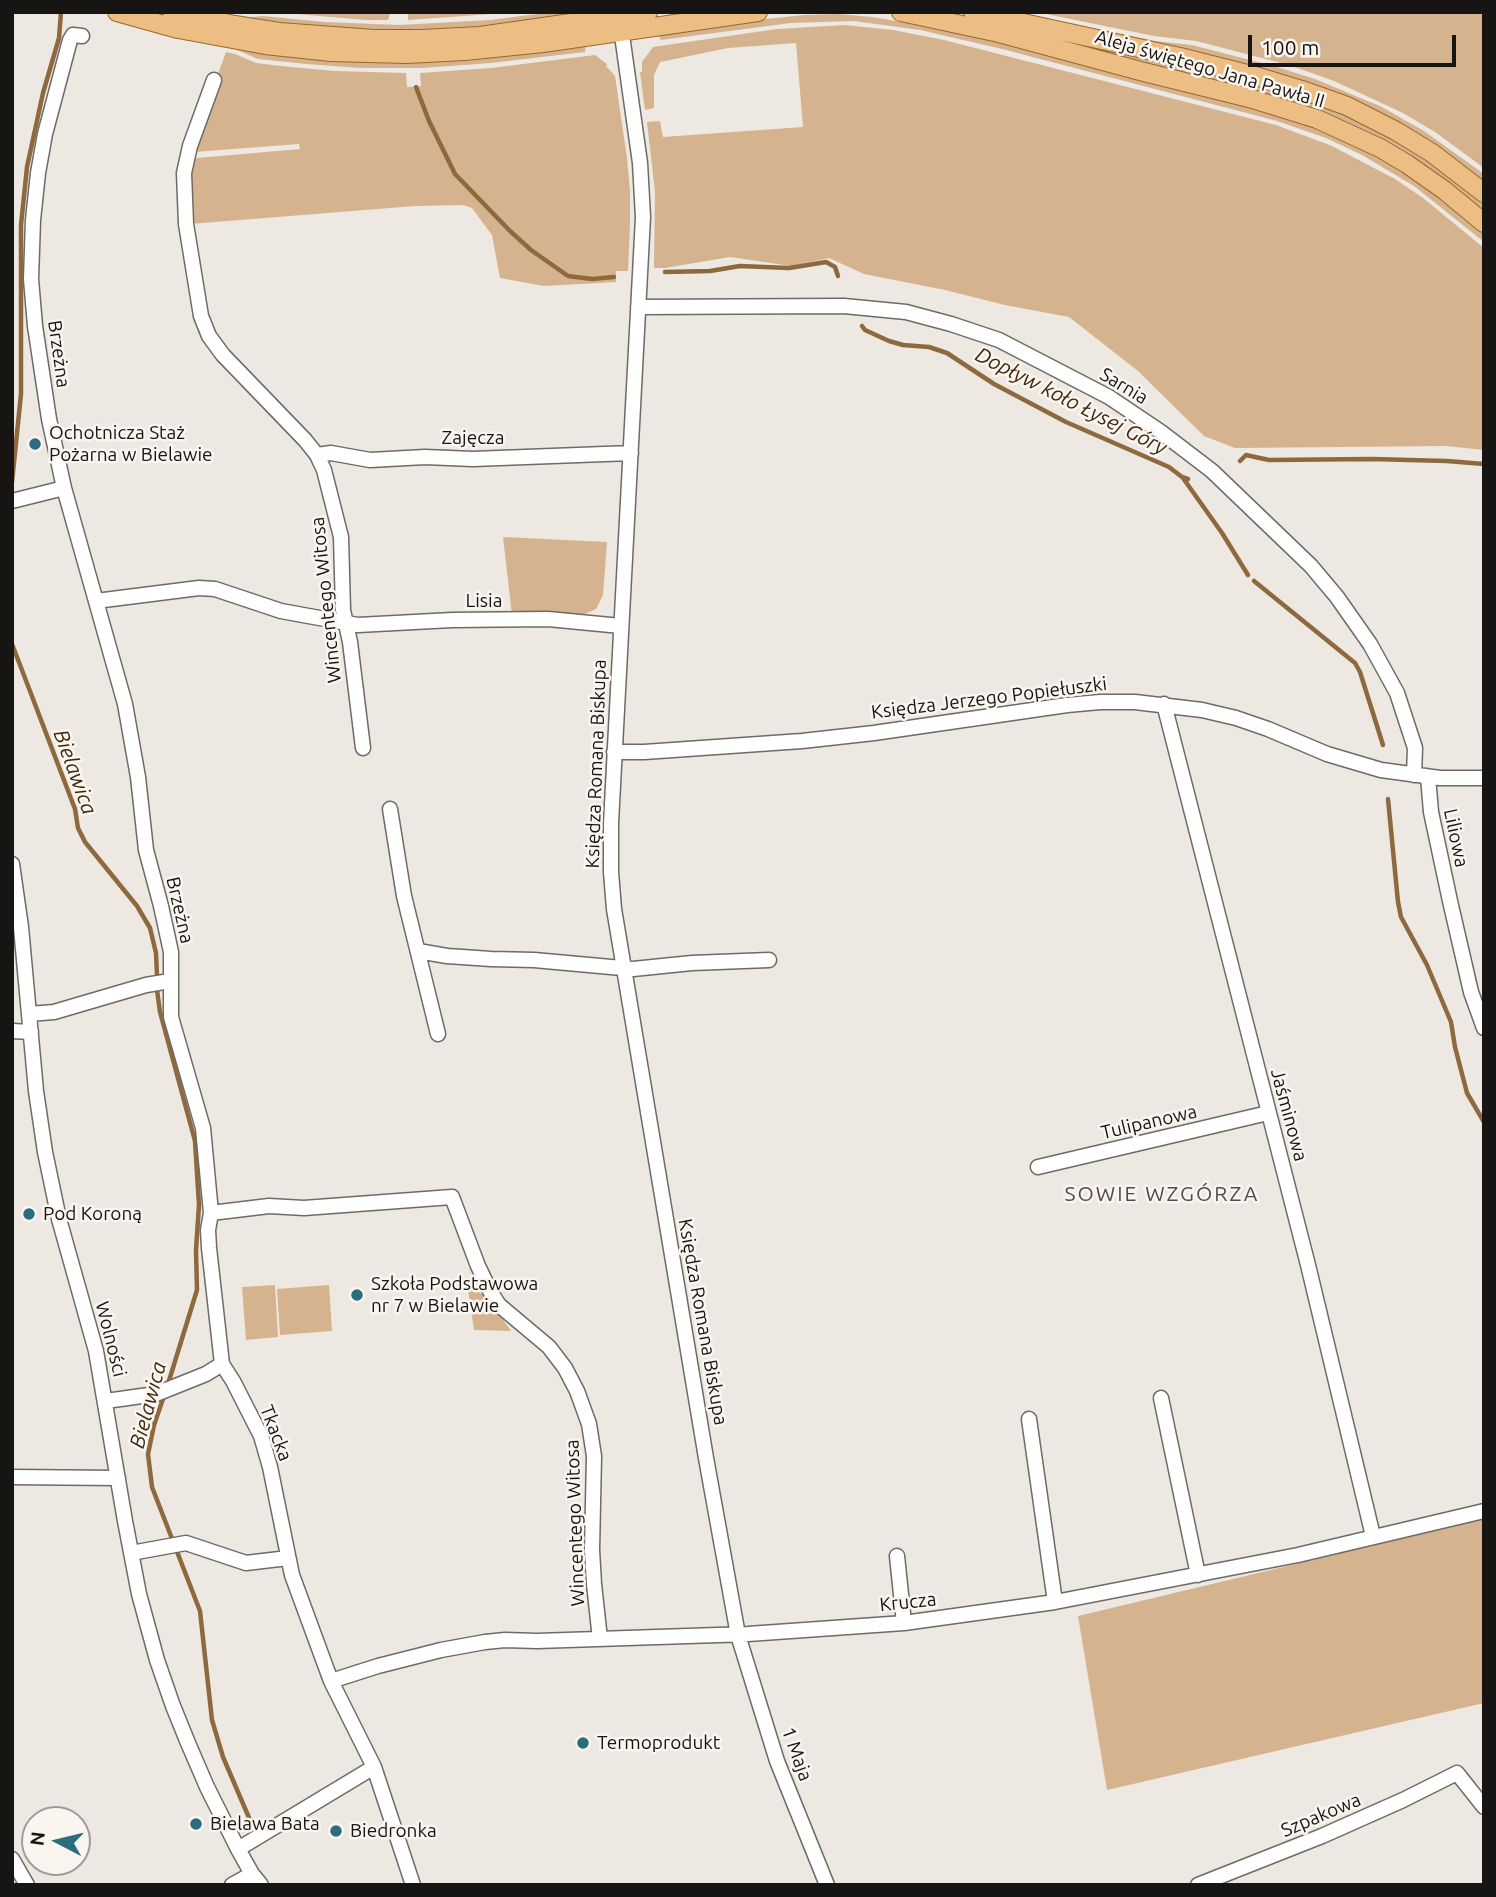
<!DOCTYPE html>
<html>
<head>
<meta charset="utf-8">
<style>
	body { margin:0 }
	#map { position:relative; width:1496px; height:1897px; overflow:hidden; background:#ede8e2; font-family:Ubuntu,sans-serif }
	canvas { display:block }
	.frame { position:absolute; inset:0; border:14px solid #171513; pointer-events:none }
	.north { position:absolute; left:21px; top:1806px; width:70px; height:70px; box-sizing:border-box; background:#fbf5ef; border:2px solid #a09b97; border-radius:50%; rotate:277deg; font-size:19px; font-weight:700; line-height:28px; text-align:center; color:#171513 }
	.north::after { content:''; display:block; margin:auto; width:24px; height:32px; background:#2a6d7f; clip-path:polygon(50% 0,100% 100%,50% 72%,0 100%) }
	.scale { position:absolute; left:1248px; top:35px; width:208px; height:32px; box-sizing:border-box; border:4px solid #171513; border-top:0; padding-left:9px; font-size:21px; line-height:24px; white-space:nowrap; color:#171513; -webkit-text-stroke:5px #fbf5ef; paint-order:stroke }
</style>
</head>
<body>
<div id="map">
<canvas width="1496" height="1897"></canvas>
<div class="frame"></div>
<div class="north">N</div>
<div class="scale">100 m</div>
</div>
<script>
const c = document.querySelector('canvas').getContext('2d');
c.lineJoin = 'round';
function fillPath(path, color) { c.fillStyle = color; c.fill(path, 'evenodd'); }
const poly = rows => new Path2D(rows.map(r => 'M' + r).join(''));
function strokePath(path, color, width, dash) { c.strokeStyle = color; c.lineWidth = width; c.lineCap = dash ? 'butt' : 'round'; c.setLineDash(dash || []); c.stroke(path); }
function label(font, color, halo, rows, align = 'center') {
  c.font = font + ' Ubuntu,sans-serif'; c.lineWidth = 5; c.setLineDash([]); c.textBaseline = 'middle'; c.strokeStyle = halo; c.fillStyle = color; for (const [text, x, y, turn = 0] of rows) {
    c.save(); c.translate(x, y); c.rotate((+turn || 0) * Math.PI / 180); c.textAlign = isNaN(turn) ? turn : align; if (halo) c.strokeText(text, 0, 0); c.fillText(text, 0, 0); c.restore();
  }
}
fillPath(poly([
	[273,12,389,12,390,14,388,20,366,20],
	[408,12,519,12,408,20],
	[553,12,581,12,582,15,453,30,373,31,280,24,241,18,263,16,325,22,399,25,490,20],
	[1036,12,1484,12,1484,168,1435,132,1403,113,1334,81,1289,65,1196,41,1154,36],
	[804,15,838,14,872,17,945,29,1029,49,1132,78,1245,105,1300,122,1335,135,1400,169,1436,194,1472,223,1484,234,1484,242,1414,186,1362,155,1326,138,1277,121,1002,49,920,30,854,21,791,23,661,40,658,35,756,20],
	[1040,18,1155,41,1192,45,1277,67,1315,79,1380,106,1424,131,1484,174,1484,182,1424,138,1385,116,1316,86,1265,70],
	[845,25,893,30,944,40,1276,125,1332,146,1395,179,1423,198,1484,248,1484,450,1446,446,1235,448,1204,436,1138,371,1069,317,1005,305,945,290,864,274,829,258,791,266,730,257,665,268,654,268,655,192,647,122,660,121,663,137,803,127,796,43,728,48,660,62,654,75,654,108,645,110,640,72,642,72,642,62,653,47,777,29],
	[586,45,585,52,491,63,423,68,360,68,306,64,258,59,237,50,444,61,485,58],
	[1085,45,1143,57,1253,83,1335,110,1399,142,1448,174,1484,202,1484,212,1420,163,1156,67,1084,47],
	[226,52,235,54,256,63,281,66,335,71,406,73,407,87,421,86,420,73,491,68,595,55,607,64,606,66,615,76,627,158,630,191,630,225,628,271,616,271,616,282,544,286,500,278,492,235,472,208,463,205,415,206,190,224,190,164,197,158,300,149,299,144,194,152,195,137],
	[503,537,607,542,603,595,596,609,585,614,512,615],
	[467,1283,487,1298,511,1331,474,1330],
	[275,1285,278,1337,246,1340,242,1287],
	[329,1285,332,1331,280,1335,277,1289],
	[1484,1519,1484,1703,1107,1790,1078,1616]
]), '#d5b38f');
strokePath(poly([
	[416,87,429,121,455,174,510,231,531,250,568,276,592,279,614,277],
	[665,272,710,271,740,266,789,268,826,262,835,267,838,276],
	[862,326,865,330,889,341,903,345,929,347,947,353,994,384,1066,422,1169,467,1182,477,1188,479],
	[1240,461,1246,455,1269,460,1372,459,1447,461,1484,464],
	[1183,478,1222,533,1248,575],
	[12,482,21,394,21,225,27,167,43,93,59,38,61,12],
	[1254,581,1355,663,1360,672,1383,745],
	[12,644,75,809,78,828,85,842,137,906,150,928,156,953,157,976],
	[1388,799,1398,902,1401,917,1427,965,1451,1022,1455,1047,1467,1093,1484,1122],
	[157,990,160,1012,195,1141,199,1205,196,1250,197,1290,168,1384],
	[164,1396,154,1425,148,1454,152,1487,200,1611,212,1720,223,1757,250,1820]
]), '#8e693e', 4.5);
const minor = poly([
	[620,21,640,163,643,217,611,823,611,872,614,909,706,1458,738,1635,777,1761,827,1885],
	[82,36,73,35,70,40,45,134,38,173,33,220,31,279,35,326,49,419,64,488,125,704,138,777,146,850,161,906,171,952,171,1017,203,1128,211,1213,208,1230,209,1248,222,1364,233,1381,261,1436,270,1467,292,1575,331,1681,374,1767,413,1885],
	[214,80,190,146,184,173,186,224,201,316,209,336,223,355,305,440,317,455,324,470,341,537,343,610,350,642,363,748],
	[638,307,844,306,906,312,951,324,999,340,1109,397,1161,432,1212,471,1311,566,1337,597,1370,644,1397,693,1415,748,1414,775],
	[317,455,331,453,370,460,425,457,473,459,631,453],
	[12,501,64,488],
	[96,601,199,588,215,589,281,611,358,625,452,620,548,619,621,626],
	[1164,704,1308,1265,1373,1536],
	[614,752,644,752,802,741,874,733,1067,705,1100,702,1135,702,1202,710,1236,718,1268,729,1327,754,1381,770,1440,778,1484,778],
	[1428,777,1431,812,1450,901,1471,992,1484,1028],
	[390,809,404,896,438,1034],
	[12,864,21,927,36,1091,45,1152,59,1219,96,1351,125,1521,139,1594,157,1660,173,1706,188,1743,207,1787,238,1849,252,1874,261,1885],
	[418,951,447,956,491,959,534,960,633,969,692,963,769,960],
	[29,1014,54,1012,146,985,170,981],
	[12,1031,31,1032],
	[1038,1167,1268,1113],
	[211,1213,269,1206,304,1208,452,1197,478,1266,490,1291,499,1305,549,1347,565,1368,577,1391,589,1424,594,1456,592,1550,594,1584,600,1639],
	[1161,1398,1198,1575],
	[106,1401,156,1394,206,1374,222,1364],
	[1029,1419,1055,1602],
	[12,1477,118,1478],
	[131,1553,186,1543,246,1563,288,1558],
	[897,1556,904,1623],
	[331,1681,378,1666,441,1650,485,1642,505,1640,537,1641,748,1634,904,1623,1055,1602,1298,1555,1484,1511],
	[238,1849,374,1767],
	[12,1859,27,1885],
	[232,1885,252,1874],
	[1198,1885,1322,1836,1403,1800,1457,1773,1484,1807]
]);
const major = poly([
	[117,12,178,29,265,45,331,52,406,54,465,51,543,43,758,12],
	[172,12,235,25,279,32,374,39,421,39,480,36,648,12],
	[901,12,999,33,1144,72,1249,98,1317,119,1380,148,1407,164,1444,190,1484,223],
	[973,12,1180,57,1259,77,1302,90,1347,106,1396,131,1432,153,1484,193]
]);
strokePath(minor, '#6e6a65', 17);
strokePath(major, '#996727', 20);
strokePath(minor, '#fff', 14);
strokePath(major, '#ecbe84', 18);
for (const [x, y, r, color] of [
	[35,444,7,"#2a6d7f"],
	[29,1214,7,"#2a6d7f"],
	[357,1295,7,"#2a6d7f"],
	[583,1743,7,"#2a6d7f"],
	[196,1824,7,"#2a6d7f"],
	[336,1831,7,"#2a6d7f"]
]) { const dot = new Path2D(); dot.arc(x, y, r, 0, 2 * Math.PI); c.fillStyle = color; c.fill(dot); strokePath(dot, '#fbf5ef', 2.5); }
label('19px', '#171513', '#fbf5ef', [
	["Aleja świętego Jana Pawła II",1210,69,16],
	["Brzeżna",59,354,82],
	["Sarnia",1124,386,31],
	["Zajęcza",473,438],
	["Wincentego Witosa",326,600,-96],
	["Lisia",484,601],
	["Księdza Jerzego Popiełuszki",989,698,-7],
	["Księdza Romana Biskupa",596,764,-88],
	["Liliowa",1456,838,78],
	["Brzeżna",180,910,77],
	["Jaśminowa",1289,1115,75],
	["Tulipanowa",1149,1122,-13],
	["Księdza Romana Biskupa",703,1322,80],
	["Wolności",111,1339,76],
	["Tkacka",276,1433,69],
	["Wincentego Witosa",575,1523,-92],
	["Krucza",908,1602,-6],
	["1 Maja",797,1754,70],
	["Szpakowa",1321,1815,-23]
]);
label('19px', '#171513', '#fbf5ef', [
	["Ochotnicza Staż",49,433],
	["Pożarna w Bielawie",49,455],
	["Pod Koroną",43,1214],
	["Szkoła Podstawowa",371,1284],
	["nr 7 w Bielawie",371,1306],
	["Termoprodukt",597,1743],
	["Bielawa Bata",210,1824],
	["Biedronka",350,1831]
], 'left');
label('italic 21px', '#3e280d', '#fbf5ef', [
	["Dopływ koło Łysej Góry",1071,401,27],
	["Bielawica",75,772,70],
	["Bielawica",148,1405,-75]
]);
c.letterSpacing = '2px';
label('21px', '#514c48', '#fbf5ef', [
	["SOWIE WZGÓRZA",1162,1194]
]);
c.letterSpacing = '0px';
</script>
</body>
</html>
